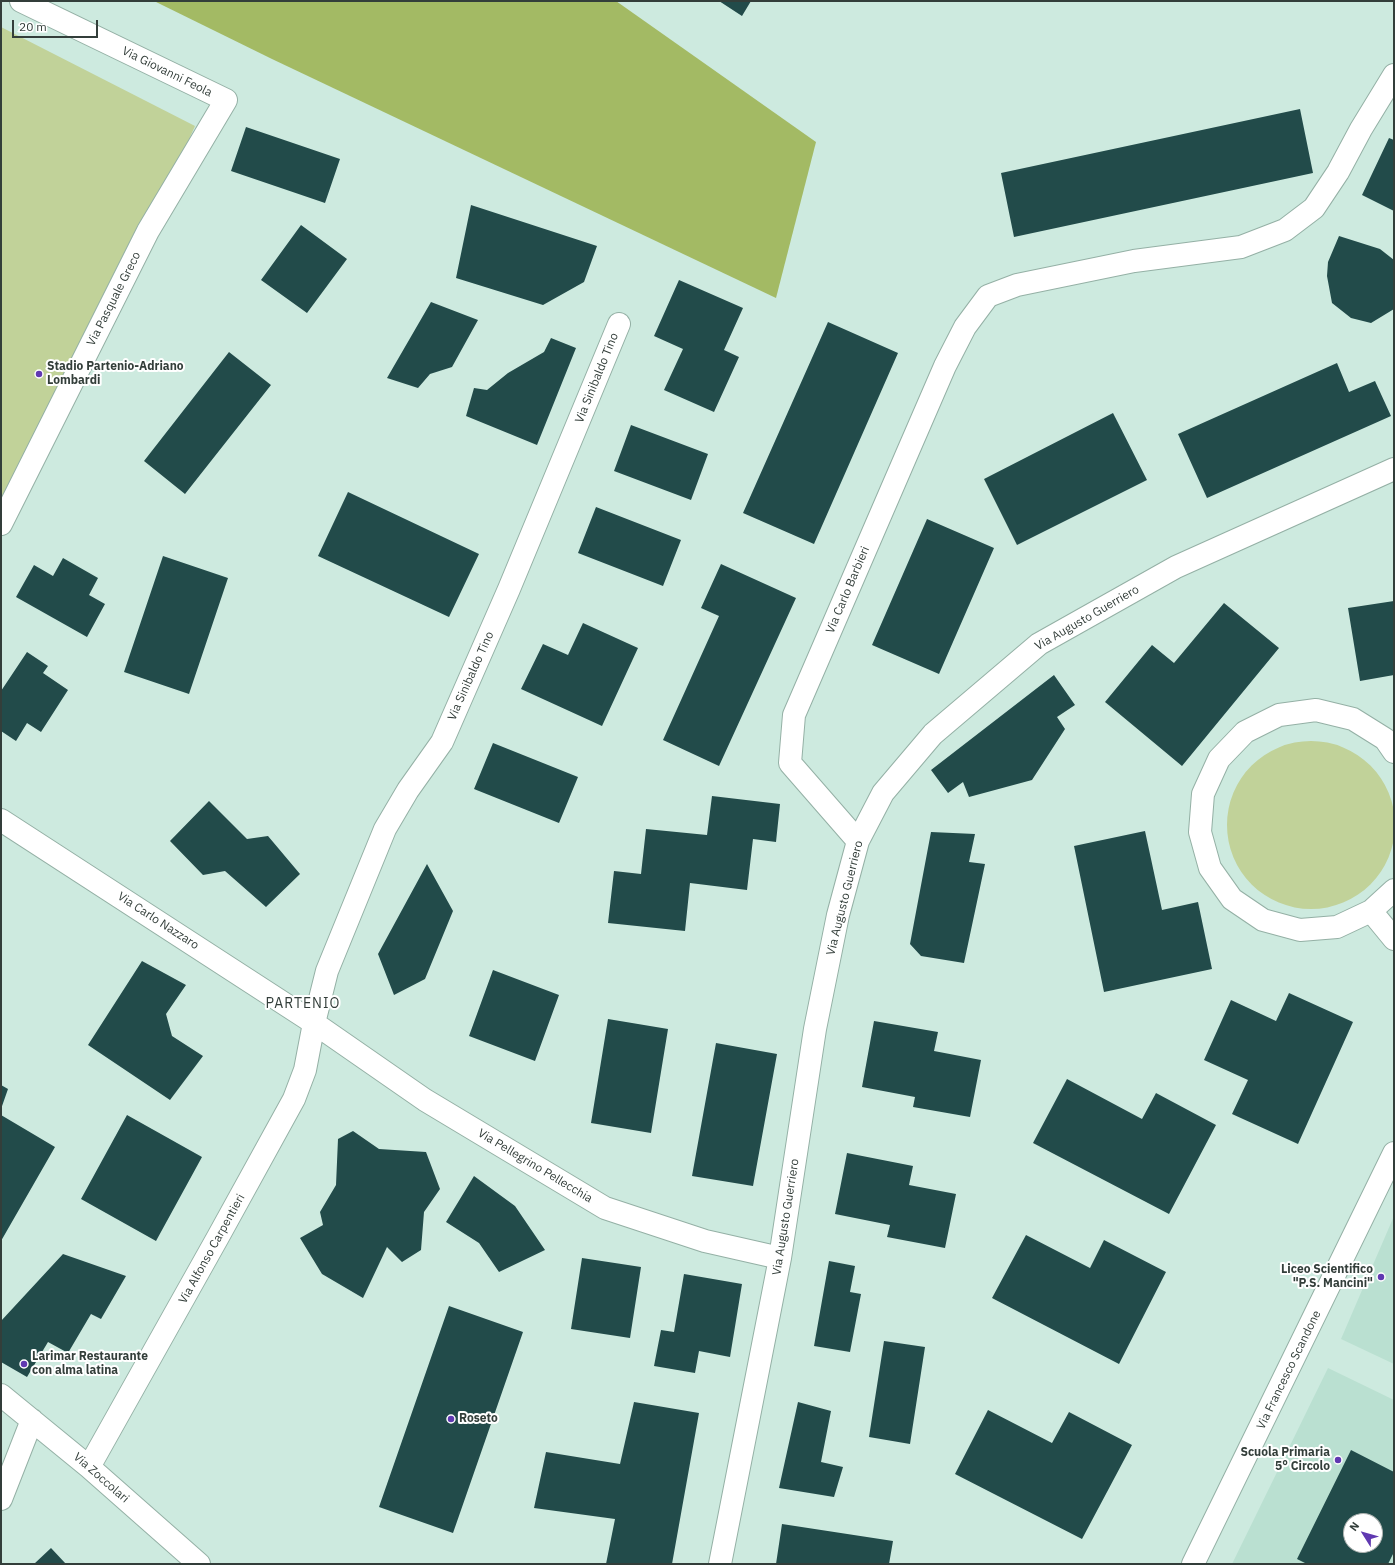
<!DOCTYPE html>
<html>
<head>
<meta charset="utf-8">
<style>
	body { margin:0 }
	#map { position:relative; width:1395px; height:1565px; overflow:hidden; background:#cdeadf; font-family:"IBM Plex Sans",sans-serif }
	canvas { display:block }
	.frame { position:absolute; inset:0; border:2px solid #333e3a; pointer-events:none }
	.north { position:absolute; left:1343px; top:1513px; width:40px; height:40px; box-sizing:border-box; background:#fff; border:1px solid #adb2b0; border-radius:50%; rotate:307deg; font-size:11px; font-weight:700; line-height:16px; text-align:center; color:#333e3a }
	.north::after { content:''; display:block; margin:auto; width:14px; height:18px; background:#6039b1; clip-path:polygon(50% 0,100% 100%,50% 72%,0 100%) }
	.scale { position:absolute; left:12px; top:20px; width:86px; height:18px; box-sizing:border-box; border:2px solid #333e3a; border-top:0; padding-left:5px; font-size:12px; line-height:14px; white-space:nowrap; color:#333e3a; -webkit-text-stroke:3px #fff; paint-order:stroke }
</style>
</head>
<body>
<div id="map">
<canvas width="1395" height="1565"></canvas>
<div class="frame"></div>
<div class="north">N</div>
<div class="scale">20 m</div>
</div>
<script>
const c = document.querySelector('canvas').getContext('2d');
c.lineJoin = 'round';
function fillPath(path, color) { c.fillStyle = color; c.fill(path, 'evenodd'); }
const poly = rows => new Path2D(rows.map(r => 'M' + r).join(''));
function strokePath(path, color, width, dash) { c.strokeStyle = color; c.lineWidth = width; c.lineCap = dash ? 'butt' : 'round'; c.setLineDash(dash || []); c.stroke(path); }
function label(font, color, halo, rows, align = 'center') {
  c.font = font + ' "IBM Plex Sans",sans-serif'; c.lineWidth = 4; c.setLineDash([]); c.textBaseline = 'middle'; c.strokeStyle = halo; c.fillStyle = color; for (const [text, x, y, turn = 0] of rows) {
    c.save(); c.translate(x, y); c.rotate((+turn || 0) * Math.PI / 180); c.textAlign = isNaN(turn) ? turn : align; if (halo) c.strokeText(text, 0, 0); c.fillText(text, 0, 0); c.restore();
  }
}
fillPath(poly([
	[1394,1216,1394,1364,1341,1339],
	[1328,1368,1394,1400,1394,1564,1232,1564],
	[1351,1521,1375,1521,1375,1545,1351,1545]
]), '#bae0d1');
fillPath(poly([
	[1,27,195,126,148,231,1,524],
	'1227 825a84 84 0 1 1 168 0a84 84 0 1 1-168 0Z'
]), '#c1d299');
fillPath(poly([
	[154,1,616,1,816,142,776,298,272,59]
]), '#a3ba64');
fillPath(poly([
	[719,1,751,1,742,16],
	[1300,109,1313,173,1014,237,1001,173],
	[246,127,340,159,325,203,231,171],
	[1389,138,1394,140,1394,211,1362,195],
	[471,205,597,246,584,282,543,305,456,278],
	[301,225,347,259,307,313,261,280],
	[1339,236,1380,249,1394,260,1394,309,1371,323,1351,318,1332,303,1327,276,1328,262],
	[679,280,743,308,724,350,739,357,714,412,664,390,683,349,654,336],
	[431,302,478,320,452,367,430,374,418,388,387,378],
	[828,322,898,353,814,544,743,513],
	[551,338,576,348,537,445,466,416,474,388,487,390,508,373,544,352],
	[229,352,271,385,185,494,144,461],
	[1337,363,1349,392,1375,381,1391,416,1207,498,1178,434],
	[1113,413,1147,480,1017,545,984,479],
	[631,425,708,454,691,500,614,471],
	[348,492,479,554,449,617,318,556],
	[596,507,681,540,663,586,578,553],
	[927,519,994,548,939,674,872,645],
	[163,556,228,578,189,694,124,672],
	[63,558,98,578,89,595,105,604,87,637,16,597,34,565,53,576],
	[721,564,796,598,719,766,663,740,719,616,701,608],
	[1394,601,1394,675,1360,681,1348,608],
	[1224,603,1279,648,1182,766,1105,702,1152,645,1174,663],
	[583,623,638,648,602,726,521,689,543,644,568,655],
	[27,652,48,666,43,673,68,690,41,732,27,723,16,741,1,731,1,691],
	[1054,675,1075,705,1057,717,1065,729,1032,780,969,797,963,782,948,793,931,770],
	[493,743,578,777,559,823,474,789],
	[712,796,780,804,776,842,753,839,747,890,690,883,685,931,608,923,614,871,641,874,646,829,707,835],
	[209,801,247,839,268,836,300,874,266,907,225,871,203,875,170,841],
	[1145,831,1162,910,1198,902,1212,969,1104,992,1074,846],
	[931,832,975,834,969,862,985,864,964,963,921,956,910,944],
	[427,864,453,911,425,979,394,995,378,954],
	[142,961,186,985,166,1014,172,1036,203,1056,170,1100,88,1045],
	[493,970,559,995,535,1061,469,1036],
	[1289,993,1353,1022,1298,1144,1232,1114,1248,1080,1204,1060,1231,1000,1276,1021],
	[608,1019,668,1029,651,1133,591,1123],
	[874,1021,938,1032,934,1051,981,1060,970,1117,913,1107,915,1097,862,1087],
	[716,1043,777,1054,753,1186,692,1176],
	[1067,1079,1142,1119,1156,1093,1216,1125,1169,1214,1033,1143],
	[1,1085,8,1089,1,1109],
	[1,1115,55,1147,1,1241],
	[127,1115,202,1157,156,1241,81,1199],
	[353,1131,379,1149,426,1152,440,1189,424,1212,421,1250,402,1262,387,1247,363,1298,322,1274,300,1238,323,1225,320,1212,336,1185,338,1139],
	[847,1153,913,1166,909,1185,956,1194,945,1248,887,1237,890,1225,835,1214],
	[474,1176,515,1206,545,1250,499,1272,479,1243,446,1222],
	[1026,1235,1090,1268,1104,1240,1166,1272,1119,1364,992,1298],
	[63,1254,126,1276,101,1319,91,1314,68,1353,48,1342,27,1377,1,1362,1,1321],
	[582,1258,641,1267,630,1338,571,1329],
	[829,1261,855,1266,850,1292,861,1294,850,1352,814,1346],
	[684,1274,742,1284,730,1357,699,1351,695,1373,654,1366,661,1330,674,1332],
	[449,1306,523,1332,453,1533,379,1507],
	[884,1341,925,1347,910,1444,869,1437],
	[634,1402,699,1413,672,1564,606,1564,615,1519,534,1508,546,1452,620,1464],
	[798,1402,831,1411,821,1462,843,1467,834,1497,779,1488],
	[988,1410,1052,1443,1069,1412,1132,1445,1082,1539,955,1474],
	[1351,1450,1394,1472,1394,1552,1388,1564,1307,1564,1297,1559],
	[1351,1521,1375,1521,1375,1545,1351,1545],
	[782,1524,893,1541,889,1564,776,1564],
	[51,1548,66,1564,34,1564]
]), '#224b4a');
const minor = poly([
	[1,524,148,231,226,100,21,1],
	[1394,752,1385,739,1353,719,1316,710,1279,715,1245,732,1219,759,1203,794,1200,832,1210,868,1232,899,1263,920,1300,930,1337,927,1371,911,1394,890],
	[1,820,314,1023,425,1100,605,1208,705,1241,780,1258],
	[858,841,790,763,794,715,906,456,945,366,965,327,988,296,1017,285,1134,261,1241,247,1285,230,1314,208,1338,172,1361,129,1394,75],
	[1371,911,1394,939],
	[1,1395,89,1467,199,1564],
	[89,1467,218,1237,294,1099,305,1070,314,1023,327,971,385,829,408,790,442,742,509,589,619,324],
	[1,1499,32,1420],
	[720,1564,780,1258,815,1029,838,915,858,841,883,793,933,734,1039,644,1176,567,1394,469],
	[1193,1564,1394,1153]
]);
strokePath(minor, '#94b0a5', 24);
strokePath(minor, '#fff', 22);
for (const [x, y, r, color] of [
	[39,374,4,"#6039b1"],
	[1381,1277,4,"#6039b1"],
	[24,1364,4,"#6039b1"],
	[451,1419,4,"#6039b1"],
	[1338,1460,4,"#6039b1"]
]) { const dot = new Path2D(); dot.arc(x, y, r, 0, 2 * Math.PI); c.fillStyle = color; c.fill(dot); strokePath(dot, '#fff', 1.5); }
label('12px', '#333e3a', '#fff', [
	["Via Giovanni Feola",167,72,26],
	["Via Pasquale Greco",114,299,-63],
	["Via Sinibaldo Tino",597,378,-68],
	["Via Carlo Barbieri",848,590,-67],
	["Via Augusto Guerriero",1087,618,-30],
	["Via Sinibaldo Tino",471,676,-66],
	["Via Augusto Guerriero",845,898,-76],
	["Via Carlo Nazzaro",158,921,33],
	["Via Pellegrino Pellecchia",535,1166,31],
	["Via Augusto Guerriero",786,1217,-81],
	["Via Alfonso Carpentieri",212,1249,-61],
	["Via Francesco Scandone",1289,1370,-64],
	["Via Zoccolari",101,1478,41]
]);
label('bold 12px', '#333e3a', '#fff', [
	["Stadio Partenio-Adriano",47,367],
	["Lombardi",47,381],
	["Liceo Scientifico",1373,1270,"right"],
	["\"P.S. Mancini\"",1373,1284,"right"],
	["Larimar Restaurante",32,1357],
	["con alma latina",32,1371],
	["Roseto",459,1419],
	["Scuola Primaria",1330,1453,"right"],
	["5° Circolo",1330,1467,"right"]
], 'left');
c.letterSpacing = '1px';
label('14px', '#333e3a', '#fff', [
	["PARTENIO",303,1004]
]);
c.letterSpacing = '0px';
</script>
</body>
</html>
